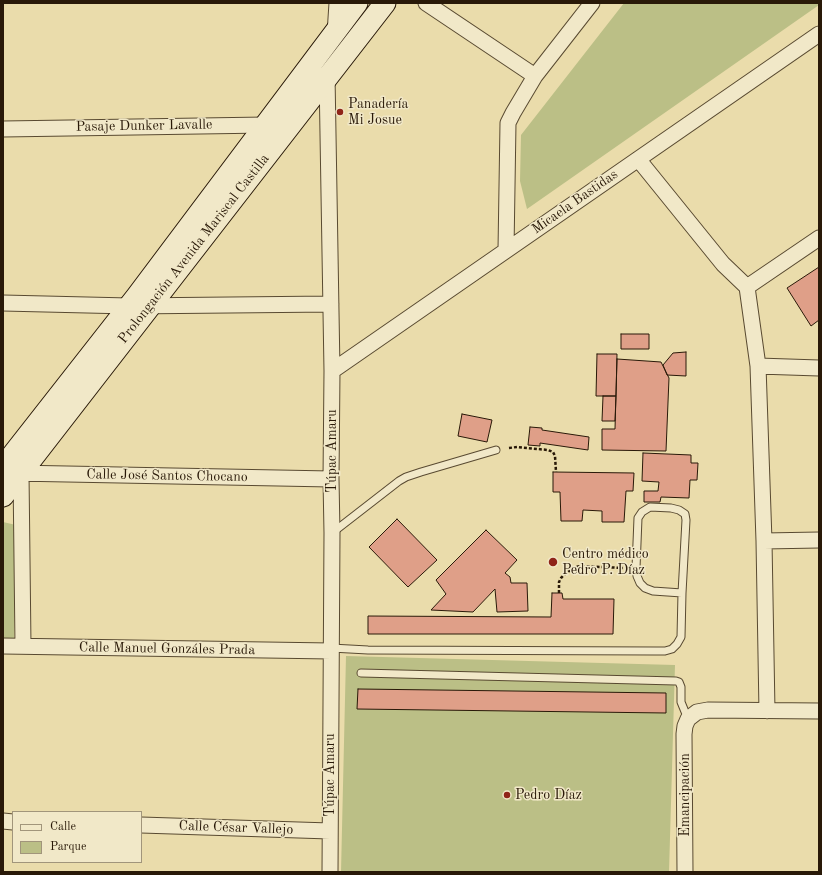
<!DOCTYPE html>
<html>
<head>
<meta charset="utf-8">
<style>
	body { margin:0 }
	#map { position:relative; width:822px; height:875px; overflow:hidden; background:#eadcab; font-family:"Old Standard TT",serif }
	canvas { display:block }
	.frame { position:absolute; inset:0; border:4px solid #291908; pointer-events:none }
	.legend { position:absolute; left:12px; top:811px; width:130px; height:52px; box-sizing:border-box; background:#f1e8c8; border:1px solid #a1957b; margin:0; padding:5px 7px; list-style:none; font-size:12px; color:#291908 }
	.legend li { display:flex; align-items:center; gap:8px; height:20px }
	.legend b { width:20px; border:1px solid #a1957b }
</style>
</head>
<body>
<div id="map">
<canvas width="822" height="875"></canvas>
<div class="frame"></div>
<ul class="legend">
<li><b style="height:5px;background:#f1e8c8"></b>Calle</li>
<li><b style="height:11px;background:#bbbf86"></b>Parque</li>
</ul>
</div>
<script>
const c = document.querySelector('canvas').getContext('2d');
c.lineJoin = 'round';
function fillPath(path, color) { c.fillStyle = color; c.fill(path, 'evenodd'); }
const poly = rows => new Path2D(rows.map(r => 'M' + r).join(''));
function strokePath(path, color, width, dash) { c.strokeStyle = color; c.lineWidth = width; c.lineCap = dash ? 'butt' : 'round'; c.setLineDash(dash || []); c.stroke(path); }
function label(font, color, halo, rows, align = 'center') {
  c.font = font + ' "Old Standard TT",serif'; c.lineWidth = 3; c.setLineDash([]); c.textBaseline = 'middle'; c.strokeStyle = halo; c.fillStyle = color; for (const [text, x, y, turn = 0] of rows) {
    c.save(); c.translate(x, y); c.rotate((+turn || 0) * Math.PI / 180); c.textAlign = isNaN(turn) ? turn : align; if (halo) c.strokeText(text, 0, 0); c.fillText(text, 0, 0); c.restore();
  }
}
fillPath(poly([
	[624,3,819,3,819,5,527,209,520,181,521,135],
	[3,522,16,525,14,639,3,639],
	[346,656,675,665,669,872,341,872]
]), '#bbbf86');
const building = poly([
	[819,267,819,320,811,326,787,288,819,267],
	[621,334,649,334,649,349,621,349,621,334],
	[686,352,686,376,667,375,663,365,673,353,686,352],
	[597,354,617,354,616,396,596,396,597,354],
	[617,359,661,362,669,378,666,451,602,450,602,429,615,429,617,359],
	[603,396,616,396,615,421,602,421,603,396],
	[462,414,492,420,487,442,458,436,462,414],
	[530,427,542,428,542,430,589,437,588,450,540,443,540,446,528,445,530,427],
	[643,453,691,455,691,463,698,463,697,480,690,480,689,498,661,497,660,502,644,502,644,491,658,491,659,482,642,481,643,453],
	[553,472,634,473,633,491,626,491,624,522,602,522,602,511,583,510,582,521,561,521,560,492,553,492,553,472],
	[397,519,437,560,408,587,369,547,397,519],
	[486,530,517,560,505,573,510,577,511,583,527,583,528,611,497,612,495,589,473,612,431,610,446,594,436,580,486,530],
	[552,593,562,593,563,599,614,599,613,634,368,634,368,616,551,617,552,593],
	[358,689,666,693,666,713,357,709,358,689]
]);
fillPath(building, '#df9f88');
strokePath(building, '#291908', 1);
const lane = poly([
	[332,533,399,481,406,477,421,472,496,450],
	[331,648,368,650,656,651,665,651,672,649,677,644,681,637,682,593,686,520,685,514,679,510,671,508,650,507,642,512,638,518,636,568,637,576,640,583,645,588,653,591,682,593],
	[361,673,676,681,679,682,681,687,681,702,688,719]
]);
const street = poly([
	[426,3,535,76,513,113,508,123,506,250],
	[335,34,337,3],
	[327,75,332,371,331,479,332,533,330,872],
	[535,76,592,3],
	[3,129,266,125,272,128],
	[638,159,723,264,747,287,819,238],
	[747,287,758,366,764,541,767,711],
	[3,303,129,306,331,304],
	[758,366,819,368],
	[332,371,819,34],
	[14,473,331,479],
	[21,473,23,646],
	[764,541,819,540],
	[3,646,331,651],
	[3,821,13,822],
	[141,825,330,831],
	[685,872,684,734,685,726,688,719,697,712,708,710,819,711]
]);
const secondary = poly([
	[3,467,137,296,357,3],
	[3,496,385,3]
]);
strokePath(lane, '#594a31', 9);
strokePath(street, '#594a31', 17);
strokePath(secondary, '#291908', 23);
strokePath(poly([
	[509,448,517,447,548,450,553,452,555,456,556,472],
	[559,593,559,582,561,578,565,574,575,567,581,566,623,568]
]), '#291908', 2.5, [3, 2]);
strokePath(lane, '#f1e8c8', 7);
strokePath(street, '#f1e8c8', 15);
strokePath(secondary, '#f1e8c8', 21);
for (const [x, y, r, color] of [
	[340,112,4,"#8f2418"],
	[553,562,5,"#8f2418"],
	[507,795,4,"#8f2418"]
]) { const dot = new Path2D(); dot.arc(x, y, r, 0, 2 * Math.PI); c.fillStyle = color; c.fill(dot); strokePath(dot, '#f1e8c8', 1.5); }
label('14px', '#291908', '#f1e8c8', [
	["Panadería",348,104],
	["Mi Josue",348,120],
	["Centro médico",562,554],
	["Pedro P. Díaz",562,570],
	["Pedro Díaz",515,795]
], 'left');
label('14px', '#291908', '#f1e8c8', [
	["Pasaje Dunker Lavalle",144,126,-1],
	["Micaela Bastidas",575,202,-35],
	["Prolongación Avenida Mariscal Castilla",194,249,-52],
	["Túpac Amaru",332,451,-90],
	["Calle José Santos Chocano",167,476,1],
	["Calle Manuel Gonzáles Prada",167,649,1],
	["Túpac Amaru",330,775,-90],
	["Emancipación",685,795,-90],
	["Calle César Vallejo",236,828,2]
]);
</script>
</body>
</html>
